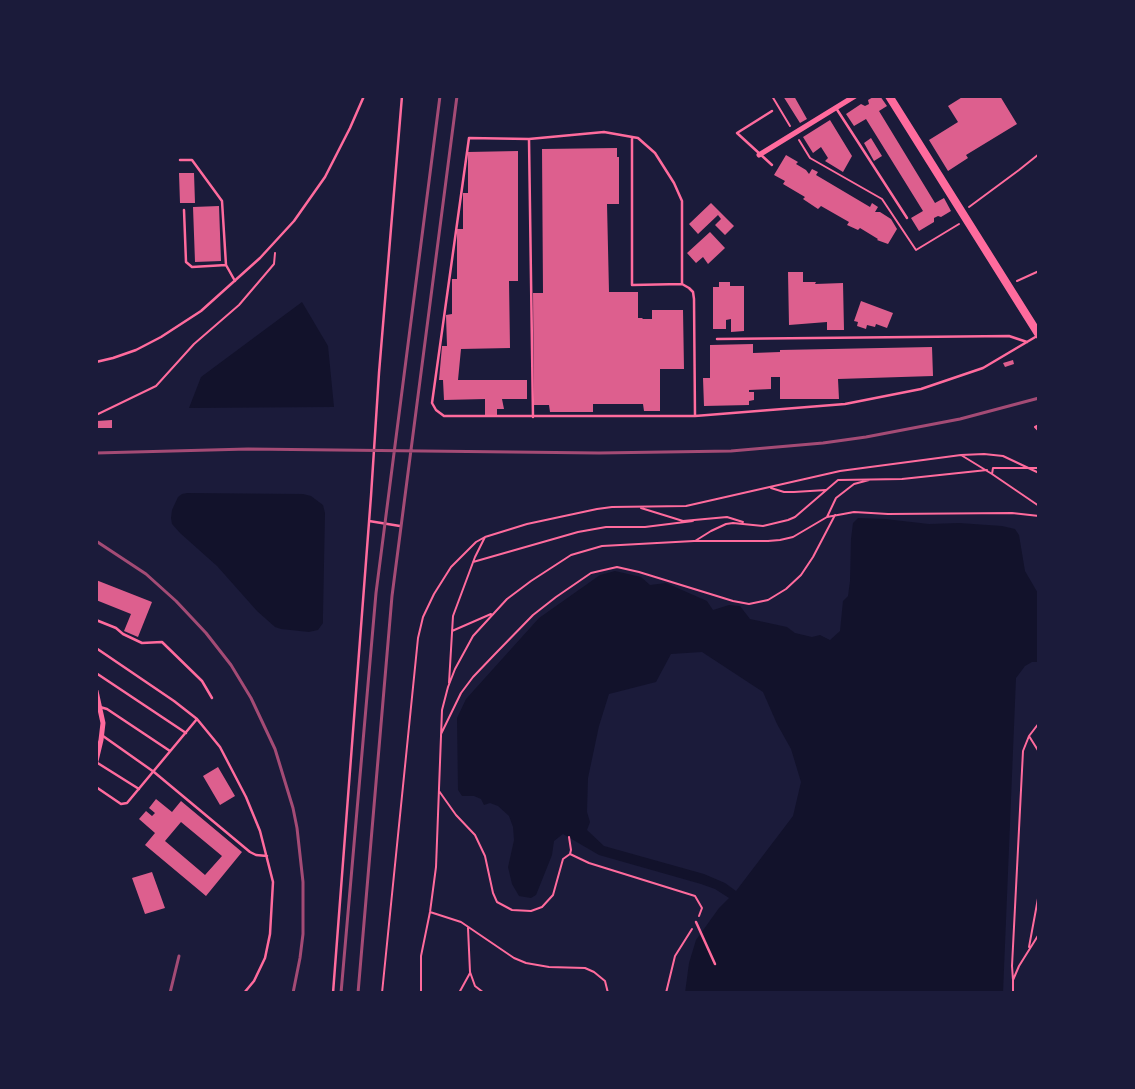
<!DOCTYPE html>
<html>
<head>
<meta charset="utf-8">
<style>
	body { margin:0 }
	#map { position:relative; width:1135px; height:1089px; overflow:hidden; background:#1b1b3a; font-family:Lora,serif }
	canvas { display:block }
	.frame { position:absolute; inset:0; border:98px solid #1b1b3a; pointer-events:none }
</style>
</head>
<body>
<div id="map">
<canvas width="1135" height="1089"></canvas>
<div class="frame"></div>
</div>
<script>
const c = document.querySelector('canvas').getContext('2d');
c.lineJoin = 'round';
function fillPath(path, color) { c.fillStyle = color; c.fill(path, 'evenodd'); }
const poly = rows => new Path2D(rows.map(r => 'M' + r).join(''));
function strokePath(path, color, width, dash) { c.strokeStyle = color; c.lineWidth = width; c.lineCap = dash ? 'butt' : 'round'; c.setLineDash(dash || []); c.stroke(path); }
fillPath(poly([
	[302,302,328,346,334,407,189,408,201,377],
	[187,493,303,494,311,496,323,505,325,513,323,615,323,623,318,630,309,632,281,629,275,627,257,611,217,566,180,533,172,524,171,518,172,510,178,497,182,494],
	[858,518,885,519,929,524,959,523,1002,526,1015,529,1019,535,1025,571,1039,595,1039,662,1032,662,1025,666,1016,678,1003,993,685,993,689,963,696,940,719,908,729,898,715,889,701,884,599,855,563,834,554,841,552,855,536,895,531,898,519,896,512,884,508,867,514,840,513,827,509,816,498,806,490,803,484,805,481,799,474,796,462,796,458,790,457,718,466,699,539,618,600,575,615,571,641,577,650,585,666,583,707,601,713,610,729,605,740,606,750,619,787,627,795,633,812,637,820,635,830,640,840,631,843,601,848,596,850,581,851,539,853,523],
	[702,652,763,692,777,724,791,749,801,782,793,816,736,891,725,883,704,874,604,846,587,830,590,822,587,812,588,778,599,726,609,694,656,682,671,654]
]), '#12122b');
fillPath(poly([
	[783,96,794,96,807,119,800,123],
	[875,96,880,96,887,106,879,111,935,203,944,198,951,211,941,217,938,216,934,218,934,222,919,231,911,218,923,211,866,119,854,126,846,114,861,104,865,106,869,104,868,100],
	[964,96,1000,96,1017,124,966,155,968,158,948,171,929,140,958,122,948,106],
	[830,120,852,156,843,172,825,161,828,158,821,147,813,153,803,137],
	[871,138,882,156,874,161,864,143],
	[617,148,617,157,619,157,619,204,607,204,609,292,638,292,638,318,642,318,643,319,652,319,652,310,683,310,684,369,660,369,660,411,644,411,643,404,593,404,593,412,550,412,549,405,534,405,533,293,543,293,542,149],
	[518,151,518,281,509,281,510,348,461,349,458,380,527,380,527,399,502,399,504,409,497,409,497,416,485,416,485,399,444,400,443,380,439,380,442,346,447,346,446,315,452,314,452,279,457,279,457,229,463,229,463,193,468,193,468,152],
	[786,155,798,162,796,164,806,170,809,174,812,169,818,172,816,175,870,207,872,203,878,207,875,212,880,212,891,219,897,229,888,244,877,240,878,239,860,228,858,230,847,225,849,222,821,206,818,209,803,199,805,197,783,184,785,181,774,175],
	[179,173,194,173,195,203,180,203],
	[711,203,734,226,725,235,715,225,721,219,718,215,698,234,689,224],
	[219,206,221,261,195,262,193,207],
	[710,232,725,248,708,264,703,257,696,263,687,253],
	[788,272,803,272,803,282,816,282,815,284,843,283,844,330,827,330,827,322,789,325],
	[719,282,730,282,730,286,744,286,744,331,731,332,731,319,726,320,726,329,713,329,713,287,719,287],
	[861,301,893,313,887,328,876,324,875,327,867,325,866,329,857,326,858,322,854,321],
	[753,344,753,353,780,352,780,350,932,347,933,376,838,379,839,399,780,399,780,377,771,377,771,389,749,390,749,392,754,392,754,400,749,401,749,405,704,406,703,378,710,378,710,345],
	[1013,360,1014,364,1005,367,1003,363],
	[112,420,112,428,97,428,97,421],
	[96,580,152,602,138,637,124,631,131,614,96,600],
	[218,767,235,796,220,805,203,776],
	[156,799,172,812,181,801,242,852,206,896,145,845,155,833,139,819,146,811,152,816,155,813,149,808],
	[181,822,222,856,205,875,165,841],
	[152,872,165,908,145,914,132,878]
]), '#dd5f8e');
strokePath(poly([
	[772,96,790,126],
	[799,140,810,158,882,199,916,250,959,224],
	[969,207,1019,170,1039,154],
	[1017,281,1039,271],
	[96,415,156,386,194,344,239,305,274,264,275,253],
	[1039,425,1035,427,1039,431],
	[961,455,992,474,1039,506],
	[992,474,993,468,1039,468],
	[771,488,784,492,794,492,826,490],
	[641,508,683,521,727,517,743,522],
	[827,517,836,498,854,484,869,480],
	[695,541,711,531,726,524,733,523,763,526,788,520,795,517,838,480,902,479,987,470],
	[473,562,578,532,606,527,645,527,693,521],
	[452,631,491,614],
	[449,683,453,616,475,557,485,537],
	[441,734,461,693,473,677,495,654,533,615,556,597,591,573,617,567,639,572,733,601,749,604,768,600,786,589,801,575,813,557,835,515],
	[1029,736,1039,752],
	[439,791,456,815,475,835,485,856,493,893,497,902,512,910,531,911,542,907,553,895,563,859,570,854,571,850,569,837],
	[570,854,589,863,695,896,702,908,699,916],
	[430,912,461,922,514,958,526,963,549,967,585,968,594,972,605,981,608,993],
	[468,928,470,972,475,986,484,993],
	[1029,947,1039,893],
	[1013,980,1012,966,1023,751,1029,736,1039,723],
	[382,993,418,638,423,617,434,594,451,567,476,542,485,537,527,524,597,509,612,507,686,506,840,471,961,455,984,454,1003,456,1039,473],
	[421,993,421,956,430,912,436,867,442,710,448,687,455,669,473,636,507,599,531,581,571,555,602,546,694,541,768,541,780,540,793,537,827,517,854,512,888,514,1012,513,1039,516],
	[459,993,470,973],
	[666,993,675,956,692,929],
	[1013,993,1013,980,1019,966,1039,934]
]), '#ff6b9d', 2);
strokePath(poly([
	[836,108,907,218],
	[772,111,737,133,772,165],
	[632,137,632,285,682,284],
	[529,139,533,417],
	[180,160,192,160,222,201,226,265,235,281],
	[184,210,186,262,192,267,226,265],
	[717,339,1009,336,1027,342],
	[96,362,113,358,136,350,161,337,201,311,260,258,294,221,325,177,350,128,364,96],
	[695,416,694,299,693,292,689,288,682,284,682,201,674,183,655,153,638,138,604,132,529,139,469,138,432,403,436,410,444,416,695,416,845,404,921,389,983,368,1037,336],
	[369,521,400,526],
	[96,620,116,628,123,634,142,643,162,642,202,681,212,698],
	[96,648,174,701,197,719,220,747,246,797,260,831,273,882,270,934,265,958,254,981,244,993],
	[96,673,186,733],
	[100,707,107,709,170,751],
	[103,736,154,772,250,852,256,855,267,856],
	[96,762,139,789],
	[96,787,121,804,127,803,197,719],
	[696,922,715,964],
	[333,993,371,496,379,373,402,96]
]), '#ff6b9d', 2.5);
strokePath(poly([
	[759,155,855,96],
	[96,691,103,723,101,740,96,761]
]), '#ff6b9d', 5);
strokePath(poly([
	[889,96,1039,335]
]), '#ff6b9d', 8);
strokePath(poly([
	[96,453,248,449,599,453,731,451,823,443,866,437,960,419,1039,398],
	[96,541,146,574,176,601,206,633,231,665,251,698,275,749,293,808,297,828,303,882,303,934,300,958,293,993],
	[170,993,179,956],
	[341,993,376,593,440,96],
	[358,993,392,596,457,96]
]), '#a44b75', 3);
</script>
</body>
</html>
